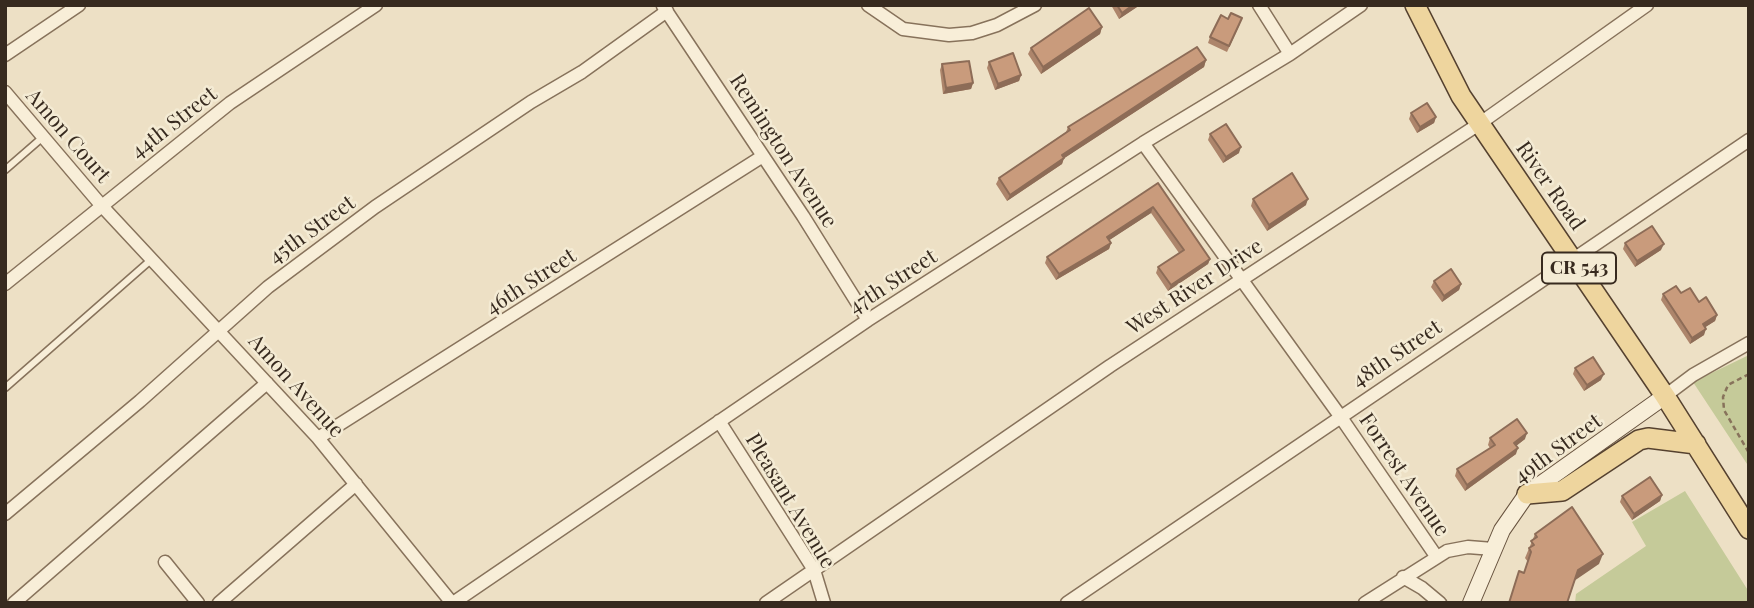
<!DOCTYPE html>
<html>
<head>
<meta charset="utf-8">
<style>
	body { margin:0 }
	#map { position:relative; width:1754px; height:608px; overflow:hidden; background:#ede0c5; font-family:"Playfair Display",serif }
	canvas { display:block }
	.frame { position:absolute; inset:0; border:7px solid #372a1f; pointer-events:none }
</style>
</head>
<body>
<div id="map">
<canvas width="1754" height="608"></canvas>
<div class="frame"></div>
</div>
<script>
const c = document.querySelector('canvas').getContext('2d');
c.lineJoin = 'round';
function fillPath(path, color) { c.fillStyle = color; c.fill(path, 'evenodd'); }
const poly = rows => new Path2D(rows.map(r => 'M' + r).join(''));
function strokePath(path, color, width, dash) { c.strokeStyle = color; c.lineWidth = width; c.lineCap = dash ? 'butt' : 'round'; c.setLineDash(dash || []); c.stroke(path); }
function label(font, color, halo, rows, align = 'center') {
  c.font = font + ' "Playfair Display",serif'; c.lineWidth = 5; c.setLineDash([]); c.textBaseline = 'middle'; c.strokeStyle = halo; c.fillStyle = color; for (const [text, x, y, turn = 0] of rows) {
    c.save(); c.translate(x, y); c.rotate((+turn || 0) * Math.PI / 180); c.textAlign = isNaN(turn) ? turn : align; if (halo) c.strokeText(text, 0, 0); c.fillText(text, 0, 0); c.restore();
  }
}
fillPath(poly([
	[1749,355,1749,467,1693,382],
	[1685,491,1749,592,1749,603,1575,603,1576,594,1646,546,1632,522]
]), '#c5ca99');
const lane = poly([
	[5,170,43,137],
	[5,388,152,259]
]);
const street = poly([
	[868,5,903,29,949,35,972,33,997,25,1035,5],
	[1259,5,1290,54],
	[663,6,803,216,868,320],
	[5,55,79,5],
	[5,92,101,205,318,438,452,603],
	[1143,143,1340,416,1436,556],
	[5,284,230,103,376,5],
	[1665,396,1693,375,1749,343],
	[719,421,814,570,824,603],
	[318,438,763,156],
	[5,514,140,401,268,287,375,207,531,102,582,72,667,11],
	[165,562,198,603],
	[1403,577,1422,588,1440,603],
	[14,603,267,383],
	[219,603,356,484],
	[453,603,868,320,1143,143,1290,54,1361,5],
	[766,603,1110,366,1479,124,1647,5],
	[1067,603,1749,140],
	[1365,603,1447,551,1468,547,1493,549]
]);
const secondary = poly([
	[1471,603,1502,530,1527,494,1665,396]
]);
const primary = poly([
	[1415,5,1461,96,1665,396,1749,529],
	[1527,494,1562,491,1639,440,1648,438,1696,444]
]);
strokePath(lane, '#87725b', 9);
strokePath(street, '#87725b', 15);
strokePath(secondary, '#68533f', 18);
strokePath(primary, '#55412f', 22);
strokePath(poly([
	[1749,374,1728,385,1723,397,1724,410,1749,453]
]), '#87725b', 2.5, [5, 3.5]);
strokePath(lane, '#f8eed8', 6);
strokePath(street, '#f8eed8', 12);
strokePath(secondary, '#f8eed8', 16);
strokePath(primary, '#eed59e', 19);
fillPath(poly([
	[1111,5,1140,5,1119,19],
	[1240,24,1227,52,1208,43,1210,37],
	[1102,27,1100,34,1041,74,1028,54,1031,48],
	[1206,60,1204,67,1064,158,1062,164,1007,201,996,184,999,178,1066,132,1068,127],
	[989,62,1021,75,1019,81,995,90,987,68],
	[942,64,973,83,971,89,943,94,940,70],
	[1411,113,1436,117,1434,123,1417,133,1409,119],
	[1210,134,1239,153,1223,163,1208,140],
	[1158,183,1210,259,1208,264,1168,291,1156,273,1158,267,1179,253,1151,213,1109,240,1111,243,1109,249,1056,280,1045,263,1047,257],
	[1253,199,1306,205,1267,231,1251,206],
	[1625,243,1661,250,1635,267,1623,249],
	[1434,281,1461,284,1459,290,1442,302,1431,287],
	[1681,293,1699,302,1717,315,1715,321,1705,327,1704,335,1690,344,1661,300,1663,294],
	[1575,368,1601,380,1584,391,1573,374],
	[1490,438,1525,439,1516,446,1516,454,1465,491,1455,476,1457,469,1490,448,1488,445],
	[1662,495,1660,501,1632,520,1620,502,1622,496],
	[1535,534,1599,564,1524,573,1528,562,1525,558]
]), '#ad856b');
fillPath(poly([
	[1133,5,1140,5,1119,19,1122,13],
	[1102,27,1100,34,1041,74,1043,67],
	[1206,60,1204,67,1060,161,1062,155],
	[1021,75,1019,81,995,90,998,84],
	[973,83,971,89,943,94,946,88],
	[1436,117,1434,123,1417,133,1420,127],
	[1241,147,1239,153,1223,163,1226,157],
	[1064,158,1062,164,1007,201,1010,195],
	[1308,199,1306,205,1267,231,1269,225],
	[1153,207,1151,213,1105,243,1107,237],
	[1111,243,1109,249,1056,280,1059,274],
	[1664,244,1661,250,1635,267,1637,261],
	[1210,259,1208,264,1168,291,1171,285],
	[1461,284,1459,290,1442,302,1444,296],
	[1717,315,1715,321,1701,330,1703,324],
	[1706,329,1704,335,1690,344,1692,338],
	[1604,374,1601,380,1584,391,1587,385],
	[1527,433,1525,439,1512,449,1514,443],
	[1518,448,1516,454,1465,491,1467,485],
	[1662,495,1660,501,1632,520,1634,514],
	[1603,554,1599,564,1574,581,1578,570]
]), '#8d6c57');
const building = poly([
	[1117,5,1133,5,1122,13,1117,5],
	[1089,8,1102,27,1043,67,1031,48,1089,8],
	[1231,13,1242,18,1229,46,1210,37,1221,15,1228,19,1231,13],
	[1197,47,1206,60,1062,155,1064,158,1010,195,999,178,1070,130,1068,127,1197,47],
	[1013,53,1021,75,998,84,989,62,1013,53],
	[969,61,973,83,946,88,942,64,969,61],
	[1427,103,1436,117,1420,127,1411,113,1427,103],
	[1226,124,1241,147,1226,157,1210,134,1226,124],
	[1292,173,1308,199,1269,225,1253,199,1292,173],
	[1158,183,1210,259,1171,285,1158,267,1184,250,1153,207,1107,237,1111,243,1059,274,1047,257,1158,183],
	[1652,226,1664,244,1637,261,1625,243,1652,226],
	[1451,269,1461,284,1444,296,1434,281,1451,269],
	[1676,286,1681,293,1690,288,1699,302,1706,297,1717,315,1703,324,1706,329,1692,338,1663,294,1676,286],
	[1593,357,1604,374,1587,385,1575,368,1593,357],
	[1517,419,1527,433,1514,443,1518,448,1467,485,1457,469,1495,445,1490,438,1517,419],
	[1650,477,1662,495,1634,514,1622,496,1650,477],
	[1572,507,1603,554,1578,570,1567,603,1509,603,1519,571,1524,573,1531,552,1529,548,1534,545,1531,541,1537,537,1535,534,1572,507]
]);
fillPath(building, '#c99b7c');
strokePath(building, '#8d6c57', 2);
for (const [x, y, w] of [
	[1579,268,74]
]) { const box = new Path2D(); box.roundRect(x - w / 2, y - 15.5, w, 31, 5); c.fillStyle = '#f4ebd4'; c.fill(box); strokePath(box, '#372a1f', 2); }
label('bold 19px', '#372a1f', null, [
	["CR 543",1579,268]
]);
label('21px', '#372a1f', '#f4ebd4', [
	["44th Street",174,123,-38],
	["Amon Court",68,136,49],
	["Remington Avenue",783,151,57],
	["River Road",1550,186,55],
	["45th Street",312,230,-36],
	["46th Street",531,282,-33],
	["47th Street",893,282,-33],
	["West River Drive",1195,287,-33],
	["48th Street",1397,354,-34],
	["Amon Avenue",296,386,48],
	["49th Street",1558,449,-36],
	["Forrest Avenue",1404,475,56],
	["Pleasant Avenue",790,501,59]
]);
</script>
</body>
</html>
